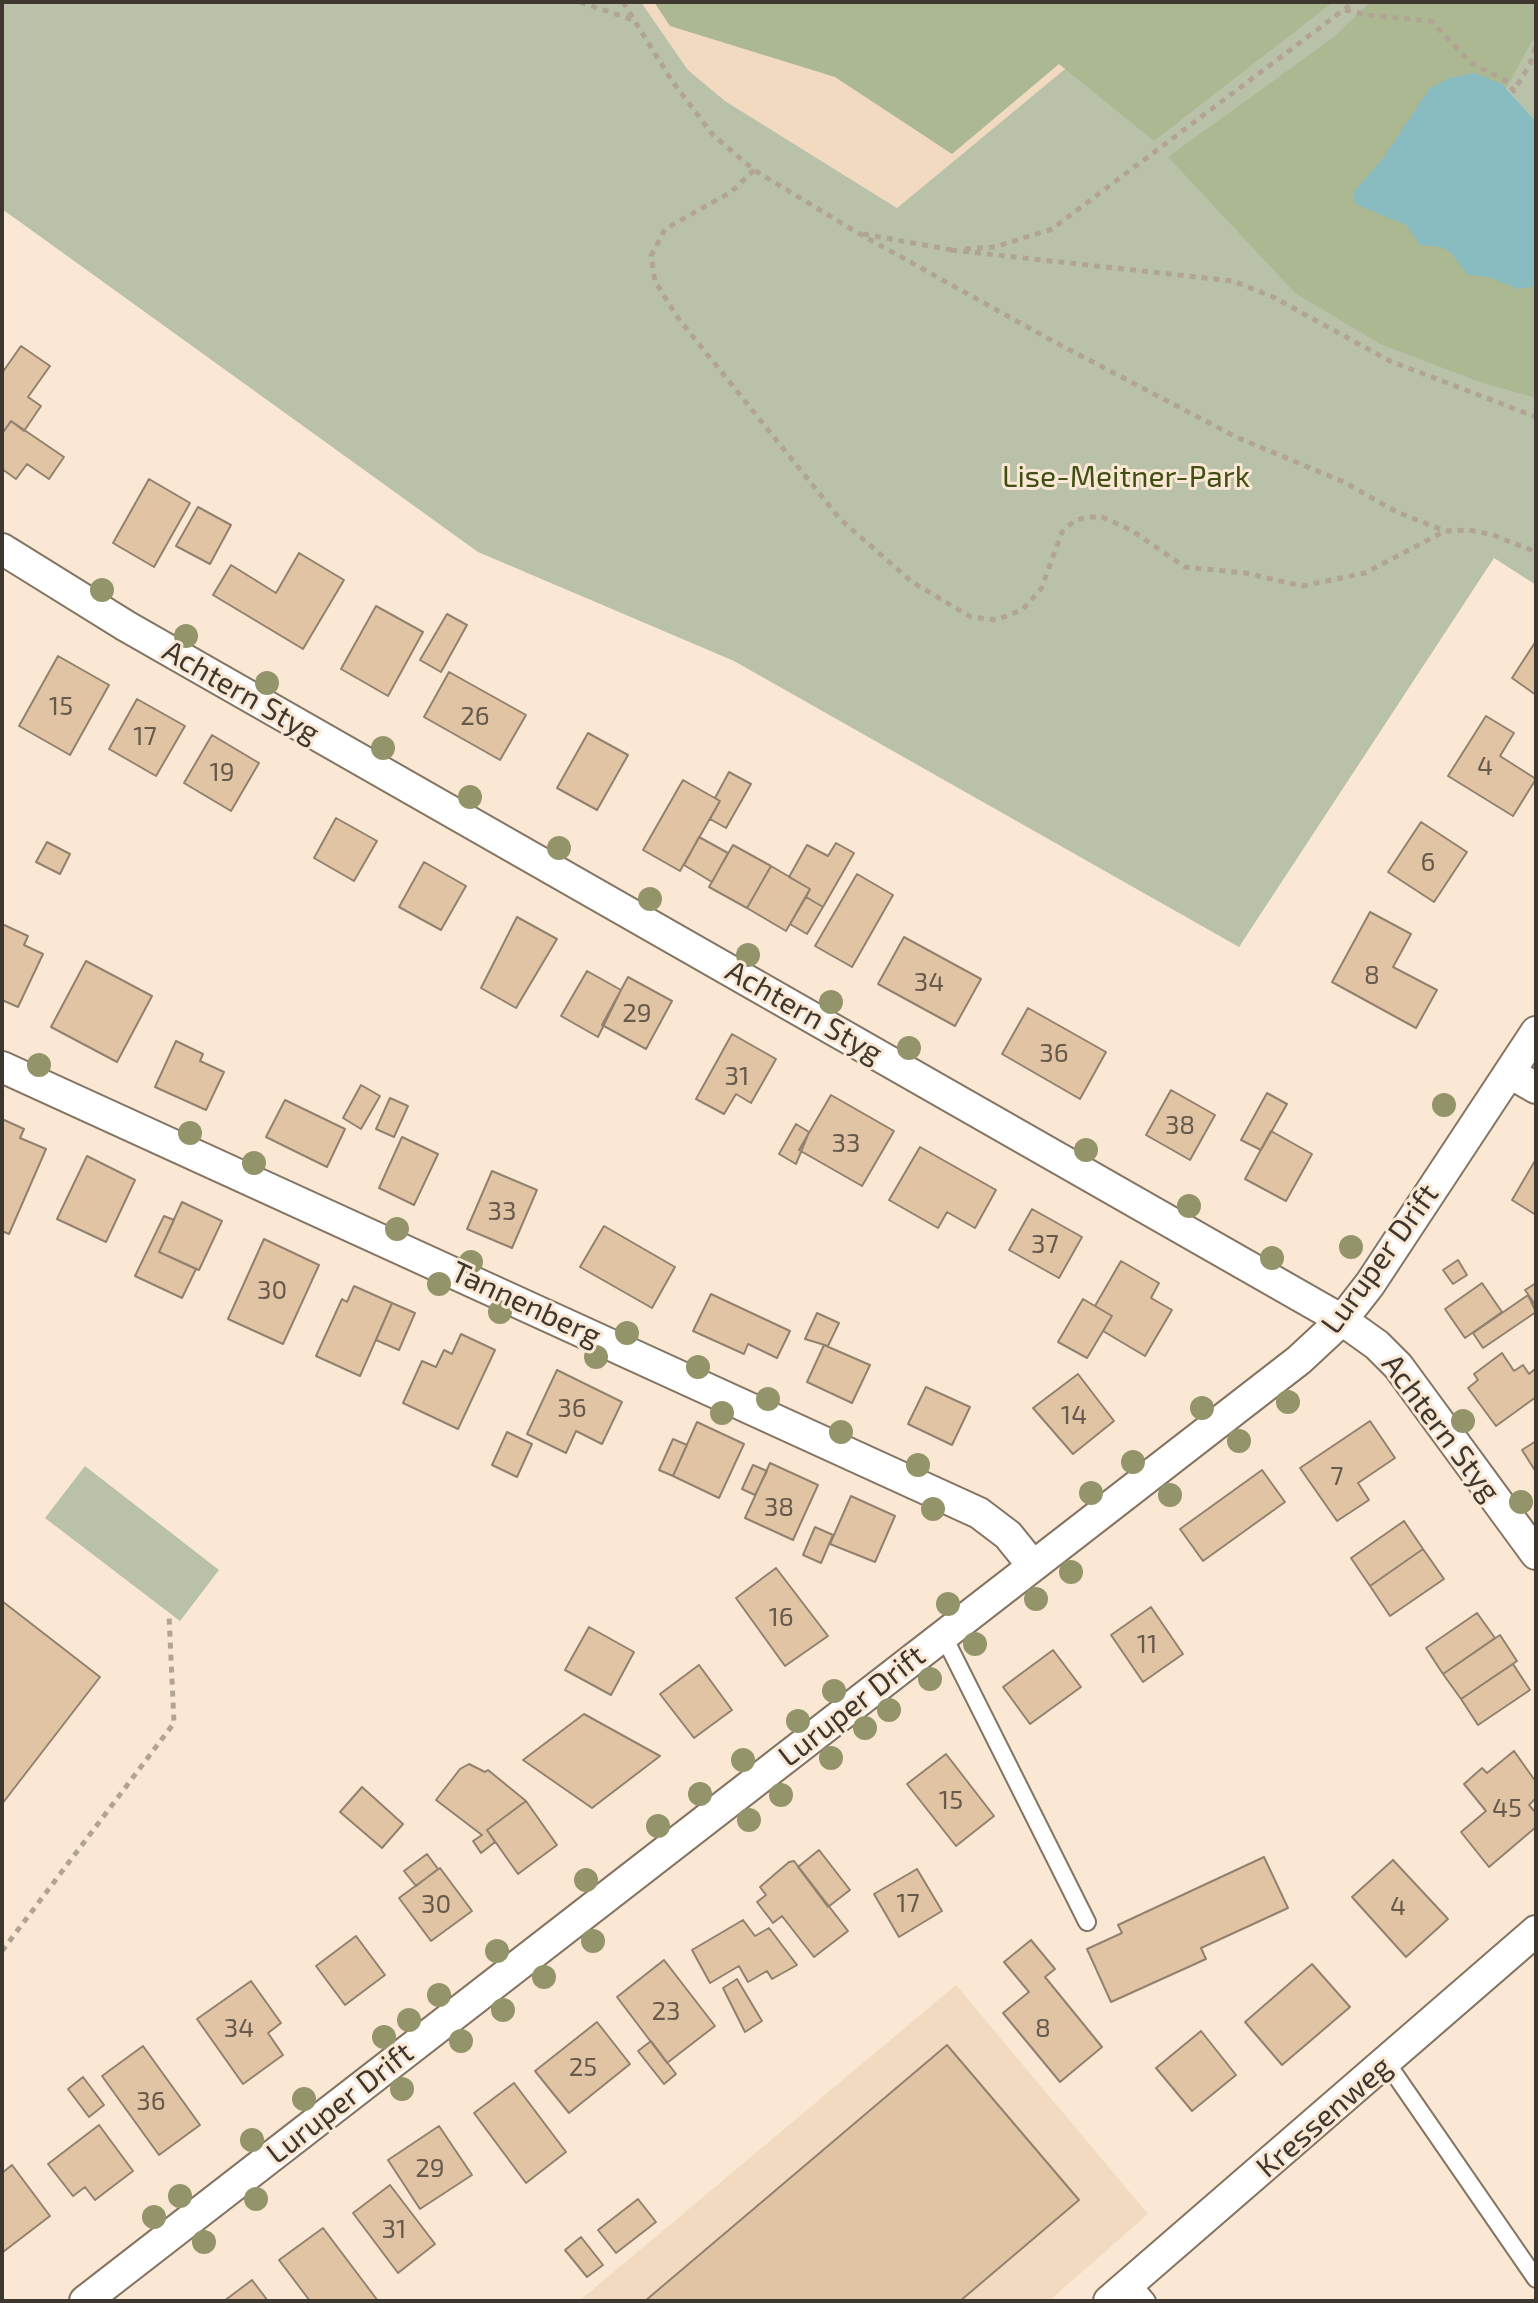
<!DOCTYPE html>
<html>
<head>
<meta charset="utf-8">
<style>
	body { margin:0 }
	#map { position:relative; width:1538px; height:2303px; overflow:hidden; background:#fae8d4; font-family:"Exo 2",sans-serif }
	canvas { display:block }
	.frame { position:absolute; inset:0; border:4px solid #3e372f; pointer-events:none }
</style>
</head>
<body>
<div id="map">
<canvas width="1538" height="2303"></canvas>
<div class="frame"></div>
</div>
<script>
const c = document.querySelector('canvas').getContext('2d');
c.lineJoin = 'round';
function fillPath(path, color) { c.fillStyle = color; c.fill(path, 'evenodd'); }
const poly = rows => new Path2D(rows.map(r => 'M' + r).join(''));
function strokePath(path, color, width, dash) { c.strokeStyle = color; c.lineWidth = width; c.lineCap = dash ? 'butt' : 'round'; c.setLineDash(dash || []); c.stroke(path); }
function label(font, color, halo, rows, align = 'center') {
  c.font = font + ' "Exo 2",sans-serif'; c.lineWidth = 6; c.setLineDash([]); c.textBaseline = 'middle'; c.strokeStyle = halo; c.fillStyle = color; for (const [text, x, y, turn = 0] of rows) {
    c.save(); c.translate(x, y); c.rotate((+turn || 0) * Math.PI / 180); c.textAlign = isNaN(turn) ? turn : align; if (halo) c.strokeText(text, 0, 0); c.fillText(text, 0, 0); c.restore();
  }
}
fillPath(poly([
	[641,2,1146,2,897,208,725,101,688,70],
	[956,1985,1148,2214,1049,2301,579,2301]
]), '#f2dac0');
fillPath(poly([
	[2,2,641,2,688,70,725,101,897,208,1146,2,1536,2,1536,121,1502,84,1536,286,1536,585,1494,558,1239,947,734,661,478,552,2,209],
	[85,1466,219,1570,180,1621,45,1518]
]), '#b9c2a8');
fillPath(poly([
	[654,2,1333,2,1154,141,1059,64,952,154,835,77,670,26],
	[1370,2,1536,2,1536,34,1490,117,1536,242,1536,398,1480,382,1380,344,1295,293,1168,157,1334,37]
]), '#abb892');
fillPath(poly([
	[1474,73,1502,84,1536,121,1536,286,1518,289,1489,277,1468,275,1451,253,1441,247,1420,245,1406,225,1355,204,1353,193,1384,157,1430,88,1450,78]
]), '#88bcc0');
const building = poly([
	[21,346,50,366,28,397,41,406,24,431,11,421,2,434,2,373,21,346],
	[11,421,64,457,49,479,27,464,16,479,2,469,2,434,11,421],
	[149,479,190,503,154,567,113,543,149,479],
	[198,507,231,525,210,564,176,546,198,507],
	[299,553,344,580,303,649,213,595,231,565,276,593,299,553],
	[376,606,423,632,388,696,341,669,376,606],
	[447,614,467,625,441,672,420,660,447,614],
	[1536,641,1536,695,1512,678,1536,641],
	[58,656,109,685,70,755,19,726,58,656],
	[449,672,526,715,500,760,424,717,449,672],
	[137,699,185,726,156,776,109,749,137,699],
	[1486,716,1514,733,1500,756,1536,779,1513,816,1448,776,1486,716],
	[588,733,628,755,597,810,557,788,588,733],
	[212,735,259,763,231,811,184,783,212,735],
	[729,772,751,784,726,828,710,819,720,801,715,798,729,772],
	[683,780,720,801,680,871,643,850,683,780],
	[336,818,377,841,354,881,314,858,336,818],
	[1421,822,1467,852,1434,902,1388,872,1421,822],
	[699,837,728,853,712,882,684,865,699,837],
	[47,842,70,854,60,874,36,862,47,842],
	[836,843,854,853,823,907,806,897,810,889,789,877,807,845,828,856,836,843],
	[733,845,771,866,747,908,709,887,733,845],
	[424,862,466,886,441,930,399,907,424,862],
	[771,866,810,889,786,931,747,908,771,866],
	[857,874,893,895,852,967,815,946,857,874],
	[806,897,823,907,807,934,790,924,806,897],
	[1370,912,1411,934,1393,967,1437,990,1416,1028,1332,982,1370,912],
	[517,917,557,939,516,1008,481,988,517,917],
	[2,924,28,936,24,945,43,954,18,1007,2,1000,2,924],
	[904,937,981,979,955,1026,878,984,904,937],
	[86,961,152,996,117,1062,51,1027,86,961],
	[587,971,621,990,598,1037,561,1016,587,971],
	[628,977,672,1001,646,1049,602,1025,628,977],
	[1028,1008,1106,1052,1080,1099,1002,1054,1028,1008],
	[732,1034,776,1059,751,1103,736,1094,724,1114,696,1099,732,1034],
	[176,1041,203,1054,200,1061,224,1072,206,1110,155,1087,176,1041],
	[361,1085,380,1096,361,1129,343,1118,361,1085],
	[1171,1090,1215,1115,1190,1160,1146,1135,1171,1090],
	[1267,1093,1287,1104,1261,1150,1241,1140,1267,1093],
	[831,1095,894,1131,862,1186,799,1150,831,1095],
	[390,1098,408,1106,394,1137,376,1129,390,1098],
	[285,1100,345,1129,327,1167,266,1137,285,1100],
	[2,1119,24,1129,20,1138,46,1149,9,1234,2,1231,2,1119],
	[796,1124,809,1132,796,1164,779,1154,796,1124],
	[1271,1131,1312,1154,1286,1201,1245,1179,1271,1131],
	[402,1137,438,1154,414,1205,379,1188,402,1137],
	[920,1147,996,1190,975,1228,947,1212,938,1228,889,1200,920,1147],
	[87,1156,135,1180,106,1242,57,1219,87,1156],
	[1536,1159,1536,1215,1512,1200,1536,1159],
	[492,1171,537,1190,512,1248,467,1229,492,1171],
	[182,1202,222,1221,199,1270,159,1252,182,1202],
	[1032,1209,1082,1237,1059,1278,1009,1250,1032,1209],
	[164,1216,174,1220,159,1252,196,1269,182,1298,135,1276,164,1216],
	[604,1226,675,1267,652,1308,580,1267,604,1226],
	[264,1239,319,1265,283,1344,228,1319,264,1239],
	[1458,1260,1467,1275,1453,1284,1443,1270,1458,1260],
	[1121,1261,1159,1283,1151,1298,1172,1310,1145,1356,1103,1331,1112,1316,1095,1306,1121,1261],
	[1482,1283,1502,1312,1465,1338,1445,1309,1482,1283],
	[1536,1283,1536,1306,1525,1290,1536,1283],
	[354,1286,392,1303,360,1376,316,1356,342,1299,347,1302,354,1286],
	[711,1294,790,1331,777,1358,748,1344,744,1354,693,1331,711,1294],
	[1528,1295,1536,1312,1483,1348,1473,1333,1528,1295],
	[1083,1299,1112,1316,1087,1358,1058,1342,1083,1299],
	[392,1303,415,1313,399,1350,376,1340,392,1303],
	[817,1313,839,1323,828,1346,805,1339,817,1313],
	[461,1334,495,1350,458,1429,403,1403,422,1361,436,1367,444,1350,452,1354,461,1334],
	[824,1345,870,1365,852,1403,807,1382,824,1345],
	[1502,1353,1514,1371,1523,1365,1529,1374,1535,1369,1536,1397,1496,1426,1468,1388,1478,1380,1474,1374,1502,1353],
	[557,1370,622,1402,602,1444,576,1431,566,1453,527,1434,557,1370],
	[1078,1374,1114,1421,1073,1454,1033,1408,1078,1374],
	[926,1387,970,1407,952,1445,908,1424,926,1387],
	[1370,1421,1395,1458,1358,1483,1369,1500,1337,1521,1300,1468,1370,1421],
	[697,1422,744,1444,719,1498,673,1476,697,1422],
	[507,1432,532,1444,517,1477,492,1465,507,1432],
	[673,1439,687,1445,673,1476,659,1470,673,1439],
	[1536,1441,1536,1472,1522,1450,1536,1441],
	[770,1463,818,1485,793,1540,745,1518,770,1463],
	[753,1465,767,1471,755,1495,742,1489,753,1465],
	[1262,1470,1285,1502,1203,1561,1180,1529,1262,1470],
	[851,1496,895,1516,875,1562,830,1544,851,1496],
	[1404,1521,1423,1549,1370,1586,1351,1558,1404,1521],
	[815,1527,833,1535,821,1563,803,1555,815,1527],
	[1423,1549,1444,1579,1390,1616,1370,1586,1423,1549],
	[776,1568,828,1636,785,1666,736,1598,776,1568],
	[2,1601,100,1677,2,1804,2,1601],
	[1151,1607,1183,1654,1143,1682,1111,1635,1151,1607],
	[1477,1613,1495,1638,1443,1674,1426,1648,1477,1613],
	[589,1627,634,1652,611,1695,565,1670,589,1627],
	[1500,1635,1517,1661,1461,1699,1443,1674,1500,1635],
	[1053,1650,1081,1687,1030,1724,1003,1687,1053,1650],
	[1513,1664,1530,1690,1478,1725,1461,1699,1513,1664],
	[699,1665,732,1710,694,1738,660,1694,699,1665],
	[584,1714,660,1756,592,1808,523,1760,584,1714],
	[1514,1751,1536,1782,1536,1798,1529,1805,1536,1813,1536,1827,1489,1867,1461,1832,1486,1811,1464,1784,1482,1768,1487,1773,1514,1751],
	[946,1754,994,1816,956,1846,907,1784,946,1754],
	[469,1764,485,1772,488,1770,526,1801,487,1830,495,1842,481,1853,473,1841,482,1835,436,1800,460,1769,469,1764],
	[362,1787,403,1824,382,1848,340,1812,362,1787],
	[526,1801,557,1845,518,1874,487,1830,526,1801],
	[819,1850,850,1890,828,1907,798,1867,819,1850],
	[427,1854,438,1869,416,1886,404,1871,427,1854],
	[1264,1857,1288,1908,1201,1948,1206,1959,1111,2002,1087,1949,1122,1933,1118,1925,1264,1857],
	[1393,1860,1448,1919,1406,1957,1352,1897,1393,1860],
	[794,1861,848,1931,814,1957,782,1916,773,1923,757,1902,766,1895,760,1887,789,1862,794,1861],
	[440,1868,472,1911,431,1941,399,1898,440,1868],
	[917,1869,942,1911,899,1937,874,1894,917,1869],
	[743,1920,755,1936,769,1928,797,1965,772,1979,767,1971,748,1982,739,1966,710,1983,692,1950,743,1920],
	[356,1936,385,1975,345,2005,316,1966,356,1936],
	[1031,1940,1055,1969,1045,1977,1102,2047,1060,2082,1003,2013,1029,1992,1004,1962,1031,1940],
	[664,1960,715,2026,667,2063,617,1997,664,1960],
	[1312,1964,1350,2007,1282,2065,1245,2022,1312,1964],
	[737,1979,762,2021,745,2032,723,1988,737,1979],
	[251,1981,281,2023,268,2033,283,2055,243,2084,197,2019,251,1981],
	[597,2022,630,2064,569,2113,535,2071,597,2022],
	[1201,2031,1236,2075,1192,2111,1156,2068,1201,2031],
	[651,2041,676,2074,664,2084,638,2051,651,2041],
	[947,2045,1079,2200,960,2301,645,2301,947,2045],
	[143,2046,200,2125,159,2155,102,2076,143,2046],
	[83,2077,104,2105,89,2117,68,2089,83,2077],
	[514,2083,566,2152,526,2183,474,2113,514,2083],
	[99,2125,133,2171,95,2200,85,2187,73,2196,48,2164,99,2125],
	[439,2126,472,2175,420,2209,388,2160,439,2126],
	[12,2165,50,2216,3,2252,2,2173,12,2165],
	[390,2185,435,2244,398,2273,353,2213,390,2185],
	[638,2199,656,2222,616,2253,598,2230,638,2199],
	[323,2228,378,2301,310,2301,279,2260,323,2228],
	[581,2237,603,2265,587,2277,565,2250,581,2237],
	[252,2280,268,2301,224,2301,252,2280]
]);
fillPath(building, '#e1c4a4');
strokePath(building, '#92816f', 2);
const lane = poly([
	[943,1635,1087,1922],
	[1387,2063,1536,2279],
	[1131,2282,1147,2301]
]);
const street = poly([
	[2,549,126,626,1342,1320,1377,1345,1398,1366,1536,1554],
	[2,1067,979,1513,1008,1535,1033,1566],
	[1510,1073,1536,1088],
	[85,2301,1299,1360,1342,1320,1370,1284,1536,1032],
	[1109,2301,1536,1931]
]);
strokePath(lane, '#847462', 20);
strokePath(street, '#847462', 34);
strokePath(poly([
	[580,2,633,20],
	[623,2,672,81,713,135,754,170,858,233,1049,339,1236,437,1344,482,1397,512,1445,531,1469,530,1493,535,1536,552],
	[1345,10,1367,15,1431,21,1471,63,1505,80,1514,91,1530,64,1536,45],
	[754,170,731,192,665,229,651,256,655,281,678,318,840,519,912,582,971,617,996,620,1022,610,1041,589,1062,532,1074,521,1087,517,1102,517,1131,530,1185,567,1245,573,1302,586,1365,573,1445,531],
	[863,234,952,250],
	[965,249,995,247,1052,229,1354,2],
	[951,250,1233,281,1273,297,1390,361,1536,417],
	[2,1951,174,1723,169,1615]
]), '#b2a495', 5, [6, 6]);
strokePath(lane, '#fff', 16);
strokePath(street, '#fff', 30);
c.fillStyle = '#94946b';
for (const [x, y] of [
	[102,590],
	[186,636],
	[267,683],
	[383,748],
	[470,797],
	[559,848],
	[650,899],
	[748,955],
	[831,1002],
	[909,1048],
	[39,1065],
	[1444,1105],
	[190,1133],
	[1086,1150],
	[254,1163],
	[1189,1206],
	[397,1229],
	[1351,1247],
	[1272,1258],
	[471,1262],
	[439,1284],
	[500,1312],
	[627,1333],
	[596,1357],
	[698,1367],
	[768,1399],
	[1288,1402],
	[1202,1408],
	[722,1413],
	[1463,1421],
	[841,1432],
	[1239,1441],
	[1133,1462],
	[918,1465],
	[1091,1493],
	[1170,1495],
	[1521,1502],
	[933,1509],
	[1071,1572],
	[1036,1599],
	[948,1604],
	[975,1644],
	[930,1679],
	[834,1691],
	[889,1710],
	[798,1721],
	[865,1728],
	[831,1758],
	[743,1760],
	[700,1794],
	[781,1795],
	[749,1820],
	[658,1826],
	[586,1880],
	[593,1941],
	[497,1951],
	[544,1977],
	[439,1995],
	[503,2010],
	[409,2020],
	[384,2037],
	[461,2041],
	[402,2089],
	[304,2099],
	[252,2140],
	[180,2196],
	[256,2199],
	[154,2217],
	[204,2242]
]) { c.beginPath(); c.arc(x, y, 12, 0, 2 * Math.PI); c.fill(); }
label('26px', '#675a4c', null, [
	["15",61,706],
	["26",475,716],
	["17",145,736],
	["4",1485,766],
	["19",222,772],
	["6",1428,862],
	["8",1372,975],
	["34",929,982],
	["29",637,1013],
	["36",1054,1053],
	["31",737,1076],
	["38",1180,1125],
	["33",846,1143],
	["33",502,1211],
	["37",1045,1244],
	["30",272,1290],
	["36",572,1408],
	["14",1074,1415],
	["7",1337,1476],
	["38",779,1507],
	["16",781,1617],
	["11",1147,1644],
	["15",951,1800],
	["45",1507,1808],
	["17",908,1903],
	["30",436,1904],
	["4",1398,1906],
	["23",666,2011],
	["34",239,2028],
	["8",1043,2028],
	["25",583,2067],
	["36",151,2101],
	["29",430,2168],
	["31",394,2229]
]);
label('30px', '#405015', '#fae8d4', [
	["Lise-Meitner-Park",1126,477]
]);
label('30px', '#3e372f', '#fae8d4', [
	["Achtern Styg",241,692,30],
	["Achtern Styg",804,1012,30],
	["Luruper Drift",1380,1259,-54],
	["Tannenberg",526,1304,25],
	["Achtern Styg",1441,1428,53],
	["Luruper Drift",852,1706,-38],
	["Luruper Drift",340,2103,-38],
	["Kressenweg",1324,2117,-41]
]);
</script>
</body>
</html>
